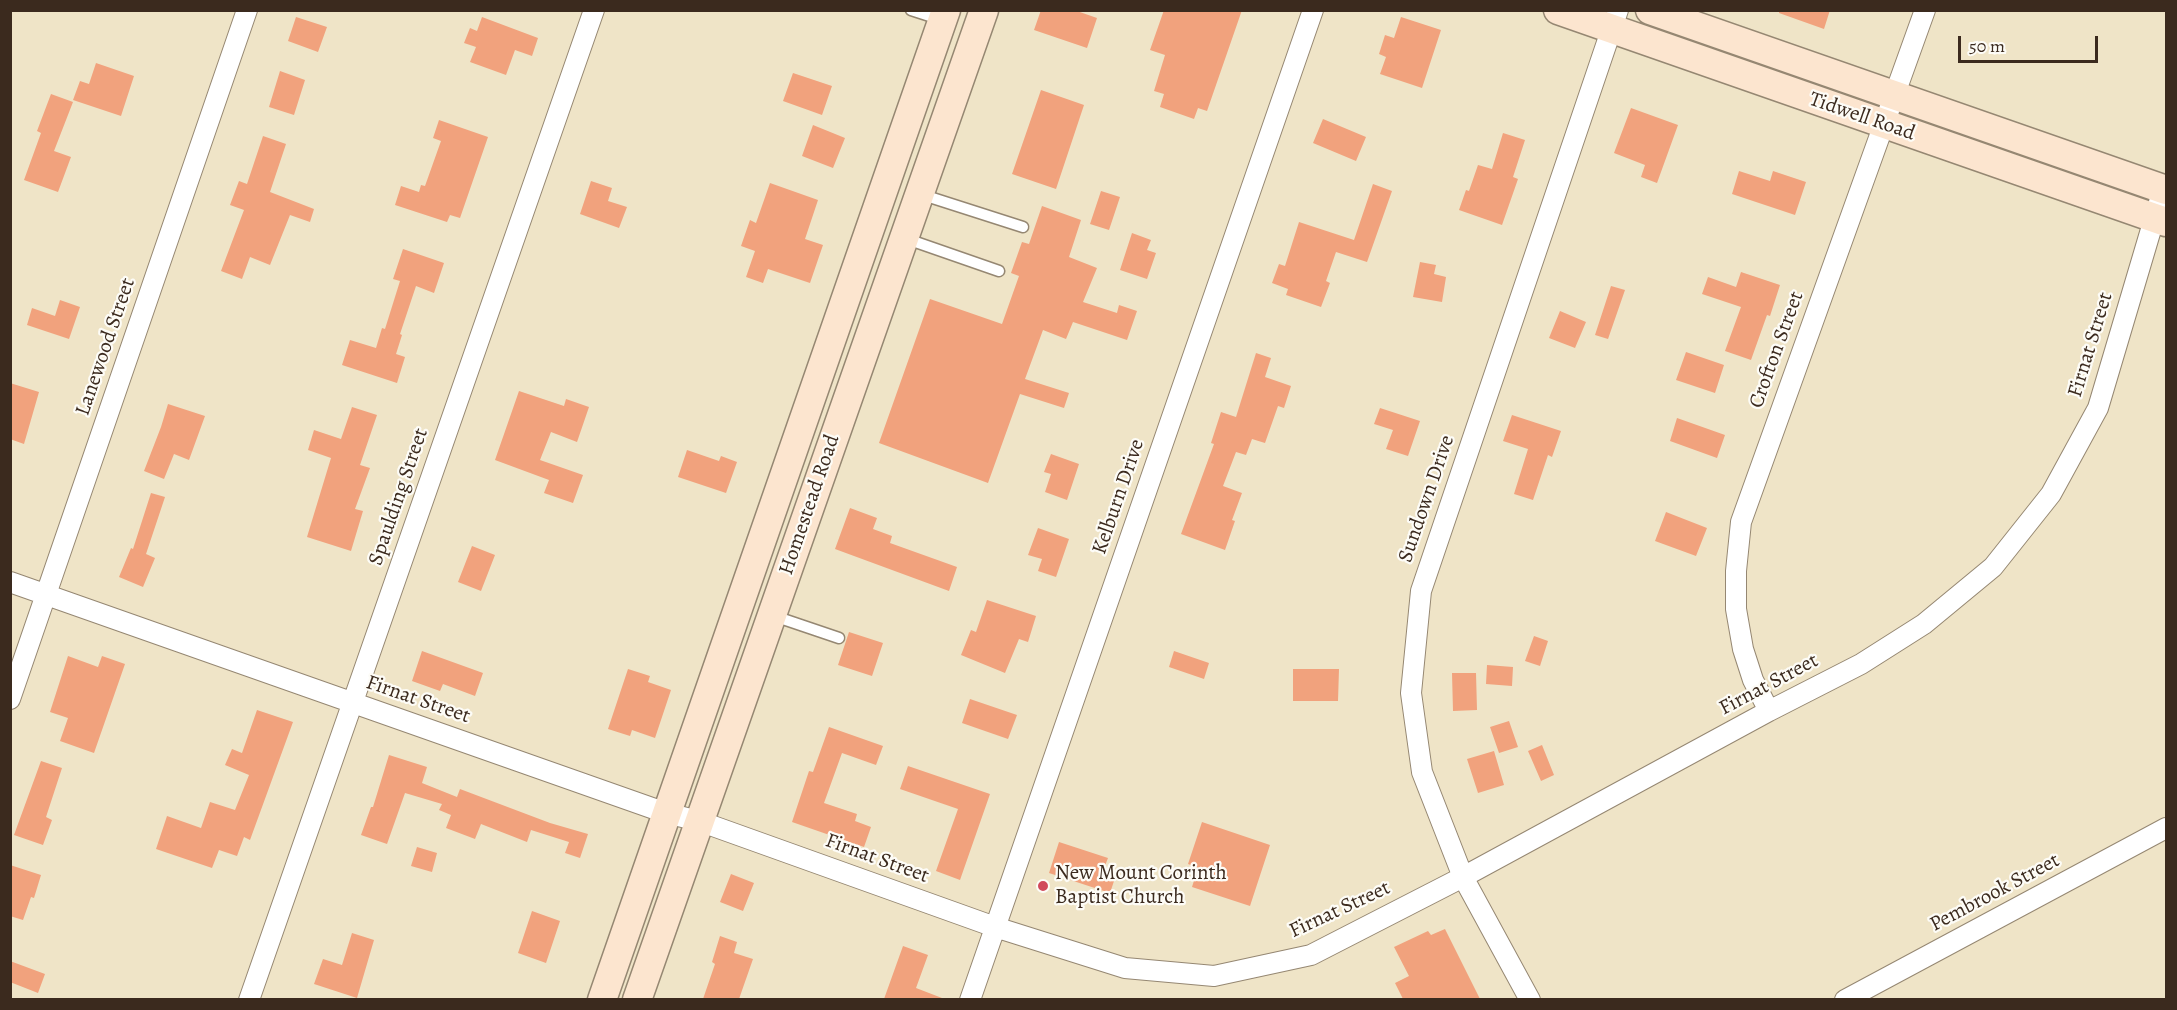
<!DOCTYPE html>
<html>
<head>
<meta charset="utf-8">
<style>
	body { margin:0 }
	#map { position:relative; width:2177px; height:1010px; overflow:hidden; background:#efe4c7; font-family:Alegreya,serif }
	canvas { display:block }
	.frame { position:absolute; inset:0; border:12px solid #3b2a1e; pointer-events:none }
	.scale { position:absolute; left:1958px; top:36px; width:140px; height:27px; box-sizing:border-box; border:3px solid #3b2a1e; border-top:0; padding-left:8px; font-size:18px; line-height:21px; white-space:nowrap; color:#3b2a1e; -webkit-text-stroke:4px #fdfcf7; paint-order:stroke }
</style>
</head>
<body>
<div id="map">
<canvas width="2177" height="1010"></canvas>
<div class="frame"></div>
<div class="scale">50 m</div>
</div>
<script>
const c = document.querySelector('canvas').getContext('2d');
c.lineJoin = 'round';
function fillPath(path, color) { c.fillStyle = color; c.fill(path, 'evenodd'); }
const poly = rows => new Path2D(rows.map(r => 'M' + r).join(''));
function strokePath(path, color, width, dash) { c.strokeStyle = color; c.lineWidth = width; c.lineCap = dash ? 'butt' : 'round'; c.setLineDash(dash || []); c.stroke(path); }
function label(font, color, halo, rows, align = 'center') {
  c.font = font + ' Alegreya,serif'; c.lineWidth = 4.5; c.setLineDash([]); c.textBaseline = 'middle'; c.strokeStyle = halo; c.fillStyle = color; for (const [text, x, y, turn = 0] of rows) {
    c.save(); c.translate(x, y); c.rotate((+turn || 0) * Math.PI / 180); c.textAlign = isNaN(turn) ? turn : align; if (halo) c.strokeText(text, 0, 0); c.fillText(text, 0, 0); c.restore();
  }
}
fillPath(poly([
	[1041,10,1074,10,1097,18,1087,48,1034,30],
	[1164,10,1242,10,1207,111,1198,108,1194,119,1160,107,1164,94,1154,91,1165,55,1150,50],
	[1779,10,1830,10,1824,29,1779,13],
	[296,17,327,27,318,52,288,41],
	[482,17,538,38,532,56,515,50,506,75,470,62,476,47,464,43,470,28,477,31],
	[1401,17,1441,30,1422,88,1380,74,1386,57,1379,54,1385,35,1394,38],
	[96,63,134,76,121,116,73,100,80,81,89,84],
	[280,71,305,80,294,115,269,107],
	[793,73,832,86,822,115,783,101],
	[1041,90,1084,105,1056,189,1012,174],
	[51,94,73,102,54,151,71,157,58,192,24,180,41,133,37,131],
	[1631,108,1678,125,1657,183,1641,177,1645,165,1614,153],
	[1323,119,1366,137,1356,161,1313,143],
	[439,120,488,137,460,218,450,215,447,222,395,205,401,186,419,192,421,185,425,186,441,141,433,138],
	[813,125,845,138,833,168,802,156],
	[1503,133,1525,140,1513,177,1518,179,1502,225,1459,210,1466,190,1469,191,1478,165,1492,169],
	[263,136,286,144,270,192,314,209,310,222,290,215,270,265,250,257,242,279,221,271,244,210,230,205,239,181,247,184],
	[1739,171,1770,181,1773,171,1806,182,1795,215,1732,194],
	[591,181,612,188,608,201,627,207,619,228,580,214],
	[770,183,818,200,805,239,823,245,810,283,768,269,763,283,746,277,755,251,741,246,750,220,756,223],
	[1373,184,1392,191,1367,262,1336,252,1326,281,1330,283,1321,307,1286,295,1288,289,1272,283,1279,264,1285,266,1299,222,1354,240],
	[1101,191,1120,197,1109,230,1090,224],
	[1042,206,1081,220,1069,257,1097,268,1083,302,1117,313,1119,305,1137,311,1127,340,1073,322,1066,339,1043,330,1025,379,1069,393,1064,408,1020,394,988,483,879,443,930,299,1002,324,1019,276,1011,273,1022,242,1029,244],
	[1132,233,1151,240,1147,250,1156,253,1147,279,1120,270],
	[403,249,444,263,434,293,416,286,400,334,402,335,396,354,405,357,397,383,342,365,350,340,376,348,382,328,385,329,400,281,393,279],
	[1420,262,1436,265,1434,274,1446,277,1442,302,1413,297],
	[1741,272,1780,285,1770,316,1767,315,1751,360,1725,351,1741,307,1702,294,1708,277,1736,287],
	[1611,286,1625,290,1608,339,1595,335],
	[60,300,80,307,69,339,27,325,32,308,55,316],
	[1560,311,1586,322,1575,348,1549,338],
	[1686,352,1724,365,1715,393,1676,380],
	[1256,353,1271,358,1265,377,1291,386,1284,408,1278,406,1265,443,1252,439,1246,455,1236,452,1223,486,1242,493,1232,520,1235,521,1225,550,1181,534,1214,444,1211,443,1221,412,1236,417],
	[10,383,39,392,24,444,10,439],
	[519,391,564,406,566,399,589,407,577,442,551,432,540,460,583,475,573,503,544,493,549,480,495,460],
	[168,404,205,416,189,460,174,454,164,479,144,471,161,427],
	[352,407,377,415,360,465,370,468,355,509,363,511,351,551,307,537,331,458,308,450,314,430,341,439],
	[1380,408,1420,421,1408,456,1386,449,1393,430,1374,424],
	[1512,415,1561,431,1552,457,1548,455,1533,500,1514,494,1528,449,1503,441],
	[1677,418,1725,435,1717,458,1670,441],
	[687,450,719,461,721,456,737,462,726,493,678,477],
	[1051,454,1079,464,1067,500,1045,492,1051,474,1044,472],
	[151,493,165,497,146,554,155,558,143,587,119,577,131,548,133,549],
	[850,508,877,518,873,529,892,536,890,543,957,567,949,591,835,549],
	[1666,512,1707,528,1696,556,1655,541],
	[1038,528,1069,539,1056,577,1038,571,1042,559,1028,555],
	[472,546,495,555,481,591,458,582],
	[987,600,1036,616,1028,642,1019,639,1005,673,961,655,971,630,976,632],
	[849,632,883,643,872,676,838,665],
	[1534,636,1548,641,1540,666,1525,661],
	[422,651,483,673,475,696,443,684,440,691,412,681],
	[1174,651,1209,663,1204,679,1169,667],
	[68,656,98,667,102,656,125,664,94,753,60,741,68,718,50,712],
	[1487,665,1513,667,1512,686,1486,684],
	[628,669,650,676,648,682,671,690,655,738,632,730,630,736,608,729],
	[1293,669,1339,669,1338,701,1293,701],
	[1452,673,1476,673,1477,710,1453,711],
	[970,699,1017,715,1008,739,962,723],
	[257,710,293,722,250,840,244,837,237,856,219,850,212,868,156,849,167,816,201,828,210,802,235,810,249,775,225,765,232,749,242,753],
	[1509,721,1518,747,1499,753,1490,727],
	[829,727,883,746,876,765,842,753,824,803,857,814,855,821,871,827,864,847,792,822,809,771,813,772],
	[1542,745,1554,775,1541,781,1528,751],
	[1494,751,1504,785,1478,793,1467,759],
	[389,755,427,767,422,783,457,797,460,789,550,823,588,834,580,858,565,853,569,842,531,830,527,842,481,824,475,839,446,828,451,815,439,810,442,804,405,793,387,844,361,835,371,807,373,807],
	[41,761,62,768,46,817,52,820,43,845,14,835],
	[908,766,990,794,960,880,936,871,958,809,900,789],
	[1202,822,1270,845,1250,906,1192,887,1198,868,1188,864],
	[1059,842,1108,858,1103,871,1116,875,1110,893,1049,873],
	[417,847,437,853,432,872,411,866],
	[10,865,41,875,34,898,31,897,23,920,10,916],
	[731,874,754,883,743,911,720,902],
	[532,911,560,921,546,963,518,953],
	[1445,929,1480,999,1403,999,1395,983,1409,976,1394,947,1428,931,1431,935],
	[352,933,374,940,357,998,314,984,323,959,342,965],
	[720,936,737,942,734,953,753,959,739,999,703,999,715,964,712,962],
	[903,946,928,955,916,988,942,998,942,999,884,999],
	[10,961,45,974,38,993,10,982]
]), '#f1a27d');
const lane = poly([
	[911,10,942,20],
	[920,194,1023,227],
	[904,238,999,271],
	[774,616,839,638]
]);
const street = poly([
	[10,582,666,813,699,821,995,927,1125,968,1214,976,1311,955,1463,877,1769,711,1861,664,1924,624,1993,567,2051,494,2098,408,2163,189],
	[10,699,247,10],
	[1769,711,1753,680,1743,649,1736,609,1736,571,1741,522,1925,10],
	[249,1000,594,10],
	[970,1000,1313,10],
	[1530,1000,1463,877,1422,772,1411,693,1421,591,1618,10],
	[1845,1000,2166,828]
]);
const secondary = poly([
	[1558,10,2166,222],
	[1650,10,2166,190],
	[602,1000,946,10],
	[637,1000,984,10]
]);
strokePath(lane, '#958772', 13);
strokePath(street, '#958772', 22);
strokePath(secondary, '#958772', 31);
strokePath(lane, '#fff', 10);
strokePath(street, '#fff', 20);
strokePath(secondary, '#fce5cf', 28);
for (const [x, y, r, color] of [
	[1043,886,6,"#d1495b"]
]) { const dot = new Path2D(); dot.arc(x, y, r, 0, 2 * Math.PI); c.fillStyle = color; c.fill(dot); strokePath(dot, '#fdfcf7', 2); }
label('21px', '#3b2a1e', '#fdfcf7', [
	["Tidwell Road",1862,117,19],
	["Firnat Street",2091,345,-73],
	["Lanewood Street",106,347,-71],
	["Crofton Street",1777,350,-70],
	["Spaulding Street",399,497,-71],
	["Kelburn Drive",1119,497,-71],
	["Sundown Drive",1427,499,-71],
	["Homestead Road",810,505,-71],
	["Firnat Street",1769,685,-28],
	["Firnat Street",418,700,19],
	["Firnat Street",877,859,20],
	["Pembrook Street",1995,893,-28],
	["Firnat Street",1340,910,-25]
]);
label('21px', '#3b2a1e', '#fdfcf7', [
	["New Mount Corinth",1055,874],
	["Baptist Church",1055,898]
], 'left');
</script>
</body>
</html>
